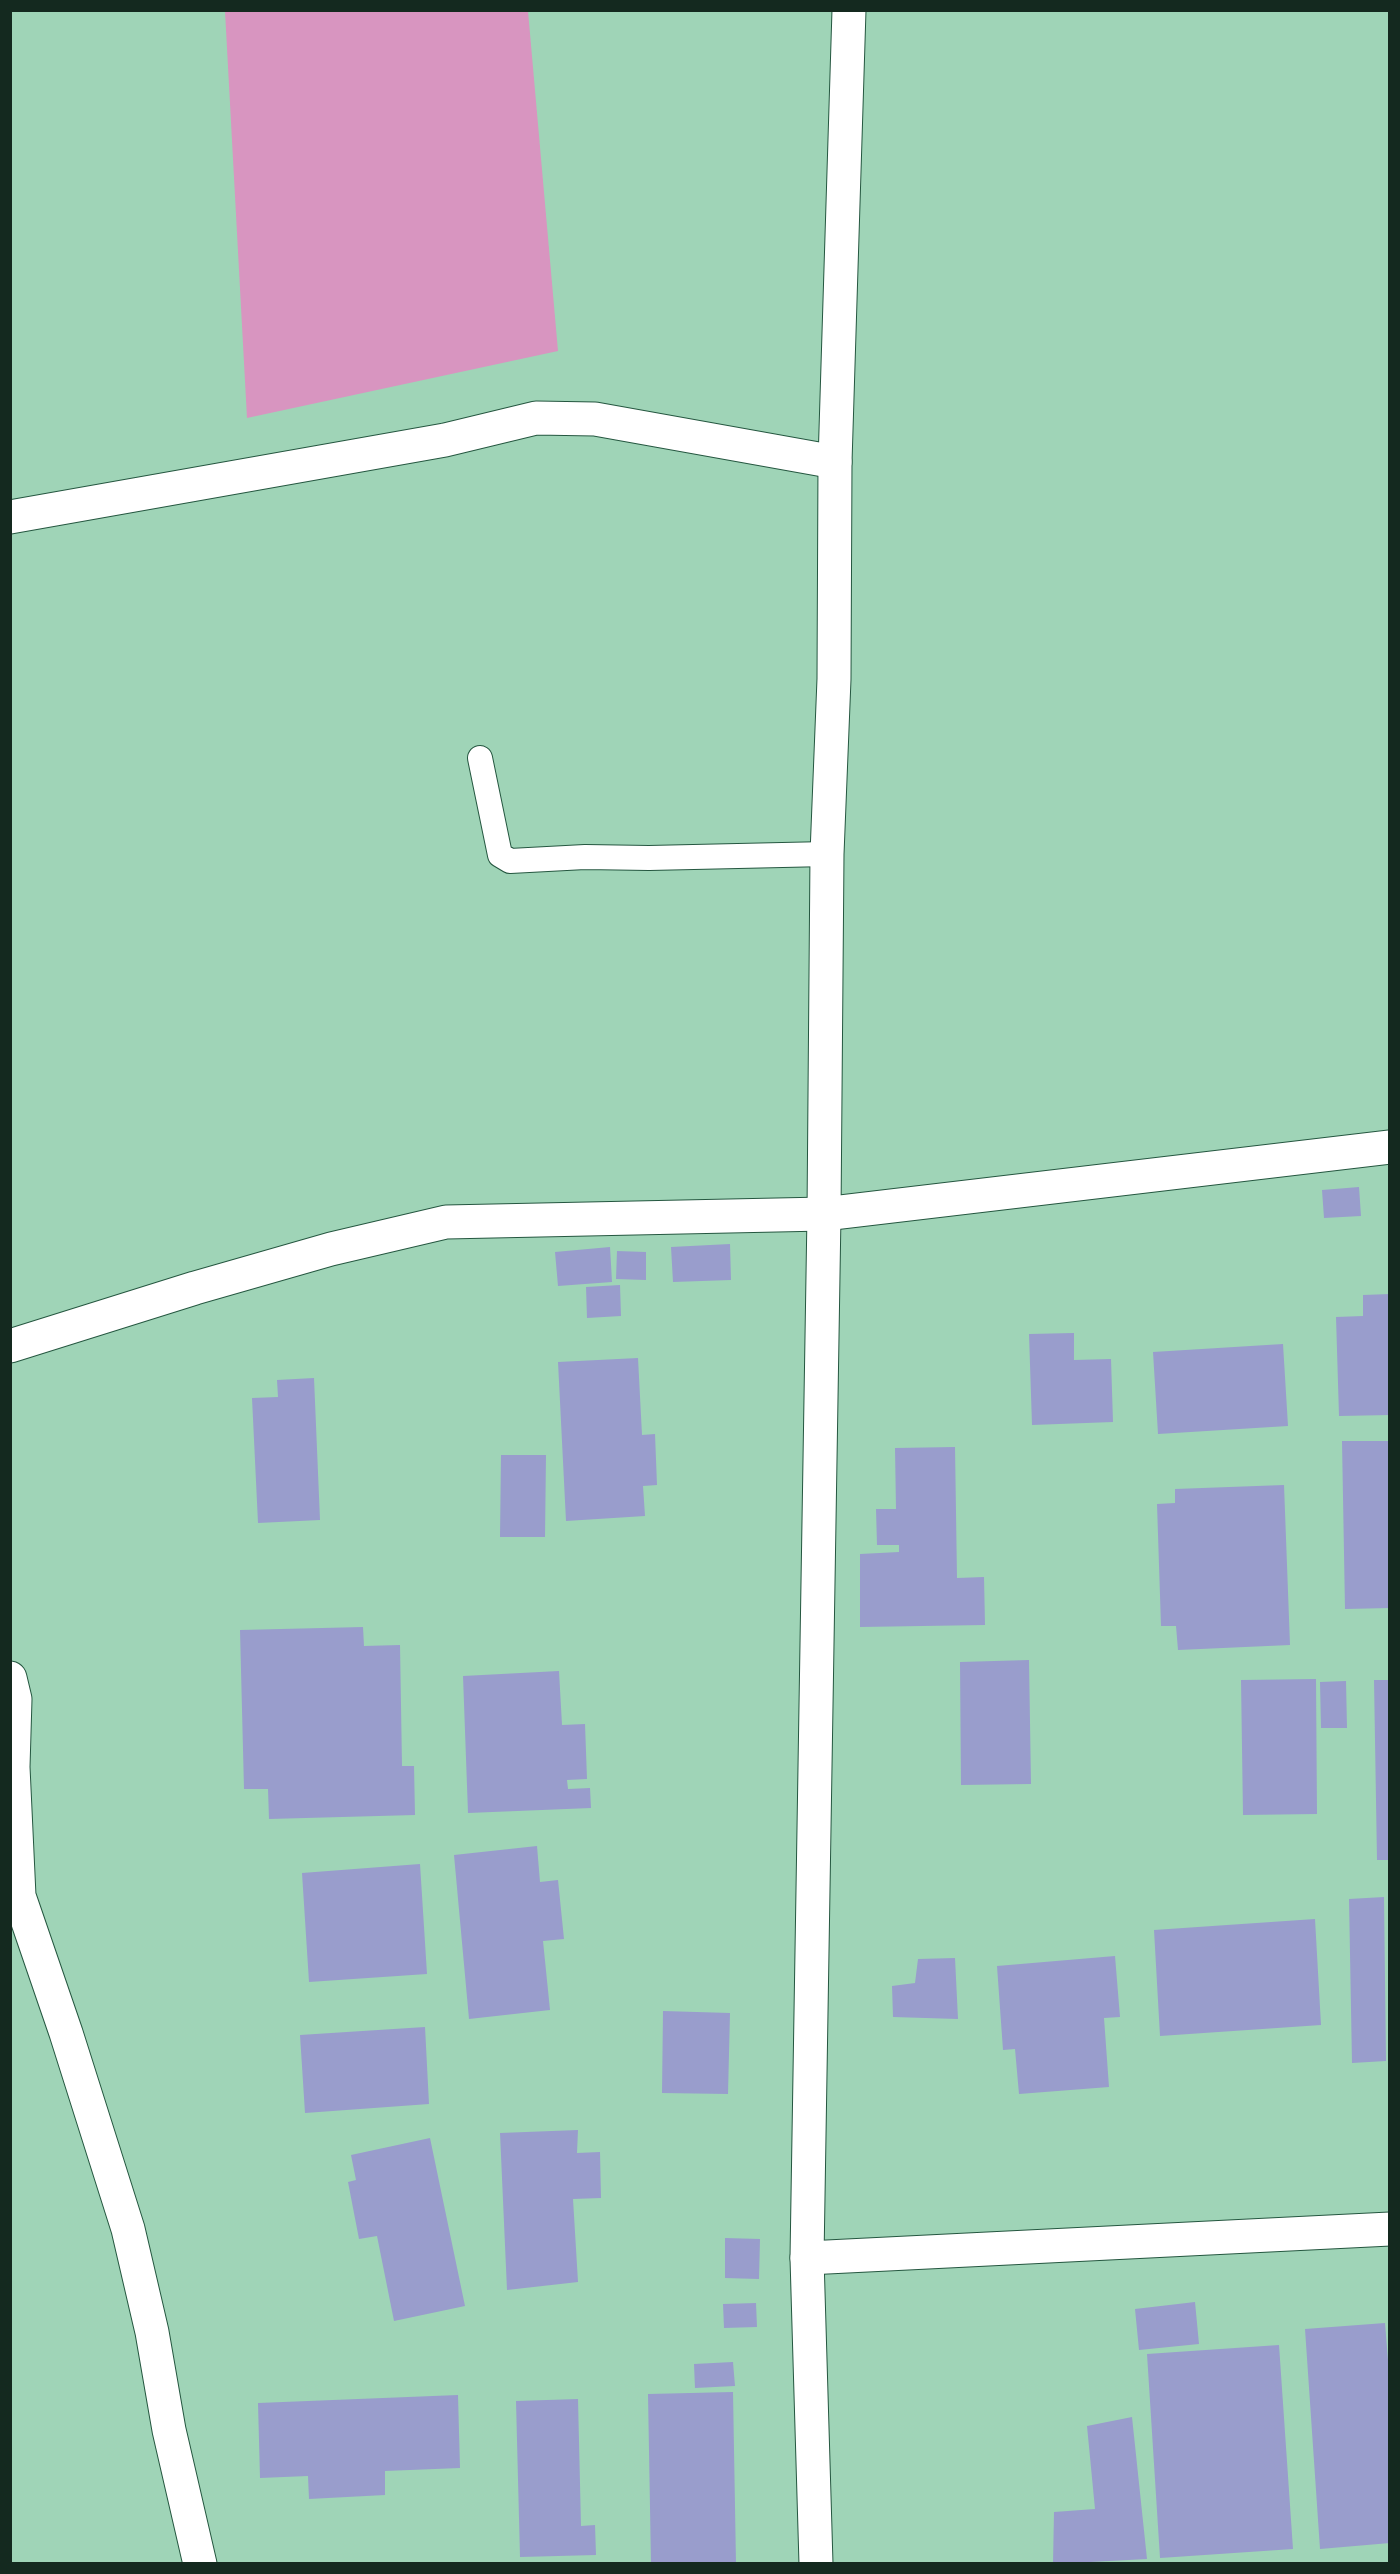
<!DOCTYPE html>
<html>
<head>
<meta charset="utf-8">
<style>
	body { margin:0 }
	#map { position:relative; width:1400px; height:2574px; overflow:hidden; background:#9fd4b7; font-family:"Work Sans",sans-serif }
	canvas { display:block }
	.frame { position:absolute; inset:0; border:12px solid #14291f; pointer-events:none }
</style>
</head>
<body>
<div id="map">
<canvas width="1400" height="2574"></canvas>
<div class="frame"></div>
</div>
<script>
const c = document.querySelector('canvas').getContext('2d');
c.lineJoin = 'round';
function fillPath(path, color) { c.fillStyle = color; c.fill(path, 'evenodd'); }
const poly = rows => new Path2D(rows.map(r => 'M' + r).join(''));
function strokePath(path, color, width, dash) { c.strokeStyle = color; c.lineWidth = width; c.lineCap = dash ? 'butt' : 'round'; c.setLineDash(dash || []); c.stroke(path); }
fillPath(poly([
	[225,11,528,11,558,351,247,418]
]), '#d895c0');
fillPath(poly([
	[1359,1187,1361,1216,1324,1218,1322,1190],
	[730,1244,731,1280,673,1282,671,1247],
	[610,1247,612,1282,558,1286,555,1252],
	[617,1251,646,1252,646,1280,616,1279],
	[620,1285,621,1316,587,1318,586,1287],
	[1390,1294,1390,1415,1339,1416,1336,1317,1363,1316,1363,1295],
	[1074,1333,1074,1360,1111,1359,1113,1422,1032,1425,1029,1334],
	[1283,1344,1288,1426,1158,1434,1153,1352],
	[638,1358,642,1435,655,1434,657,1485,643,1486,645,1516,566,1521,558,1362],
	[314,1378,320,1520,258,1523,252,1398,278,1397,277,1380],
	[1342,1441,1390,1441,1390,1608,1345,1609],
	[955,1447,957,1578,984,1577,985,1625,860,1627,860,1554,899,1552,899,1545,877,1545,876,1509,896,1509,895,1448],
	[501,1455,546,1455,545,1537,500,1537],
	[1284,1485,1290,1645,1178,1650,1176,1626,1161,1626,1157,1504,1175,1503,1175,1489],
	[363,1627,364,1646,400,1645,402,1766,414,1766,415,1815,269,1819,268,1789,244,1789,240,1630],
	[1029,1660,1031,1784,961,1785,960,1662],
	[559,1671,562,1725,585,1724,587,1779,567,1780,568,1789,590,1788,591,1808,468,1813,463,1676],
	[1316,1679,1317,1814,1243,1815,1241,1680],
	[1374,1680,1390,1680,1390,1860,1377,1860],
	[1346,1681,1347,1728,1321,1728,1320,1682],
	[537,1846,540,1882,558,1880,564,1939,543,1941,550,2010,469,2019,454,1855],
	[420,1864,427,1974,309,1982,302,1873],
	[1384,1897,1386,2061,1352,2063,1349,1899],
	[1315,1919,1321,2025,1160,2036,1154,1930],
	[1115,1956,1120,2017,1104,2018,1109,2087,1019,2094,1015,2049,1003,2050,997,1966],
	[955,1958,958,2019,893,2017,892,1986,915,1983,918,1959],
	[663,2011,730,2013,728,2094,662,2093],
	[425,2027,429,2104,305,2113,300,2035],
	[578,2130,577,2153,600,2152,601,2198,573,2199,578,2282,507,2290,500,2133],
	[430,2138,465,2306,394,2321,377,2236,359,2239,348,2182,356,2180,351,2155],
	[725,2238,760,2239,759,2279,725,2278],
	[1195,2302,1199,2344,1139,2350,1135,2309],
	[756,2303,757,2327,724,2328,723,2304],
	[1385,2323,1390,2385,1390,2543,1320,2549,1305,2329],
	[1279,2345,1293,2549,1160,2558,1147,2354],
	[733,2362,735,2386,695,2388,694,2364],
	[733,2392,736,2564,651,2564,648,2394],
	[458,2395,460,2468,385,2471,385,2495,309,2499,308,2476,260,2478,258,2403],
	[578,2399,581,2526,595,2525,596,2555,520,2557,516,2401],
	[1132,2417,1147,2559,1053,2564,1054,2512,1095,2509,1087,2426]
]), '#999dcc');
const lane = poly([
	[480,758,500,855,510,861,585,857,649,858,827,854]
]);
const street = poly([
	[10,517,445,440,536,418,595,419,835,462],
	[10,1346,195,1288,331,1249,446,1222,824,1214,1390,1147],
	[10,1678,15,1699,13,1767,19,1896,66,2033,128,2229,152,2332,169,2430,200,2564],
	[807,2258,1390,2229]
]);
const secondary = poly([
	[816,2564,807,2258,824,1214,827,854,834,679,835,462,849,10]
]);
strokePath(lane, '#255740', 26);
strokePath(street, '#255740', 35);
strokePath(secondary, '#255740', 35);
strokePath(lane, '#fff', 24);
strokePath(street, '#fff', 33);
strokePath(secondary, '#fff', 33);
</script>
</body>
</html>
